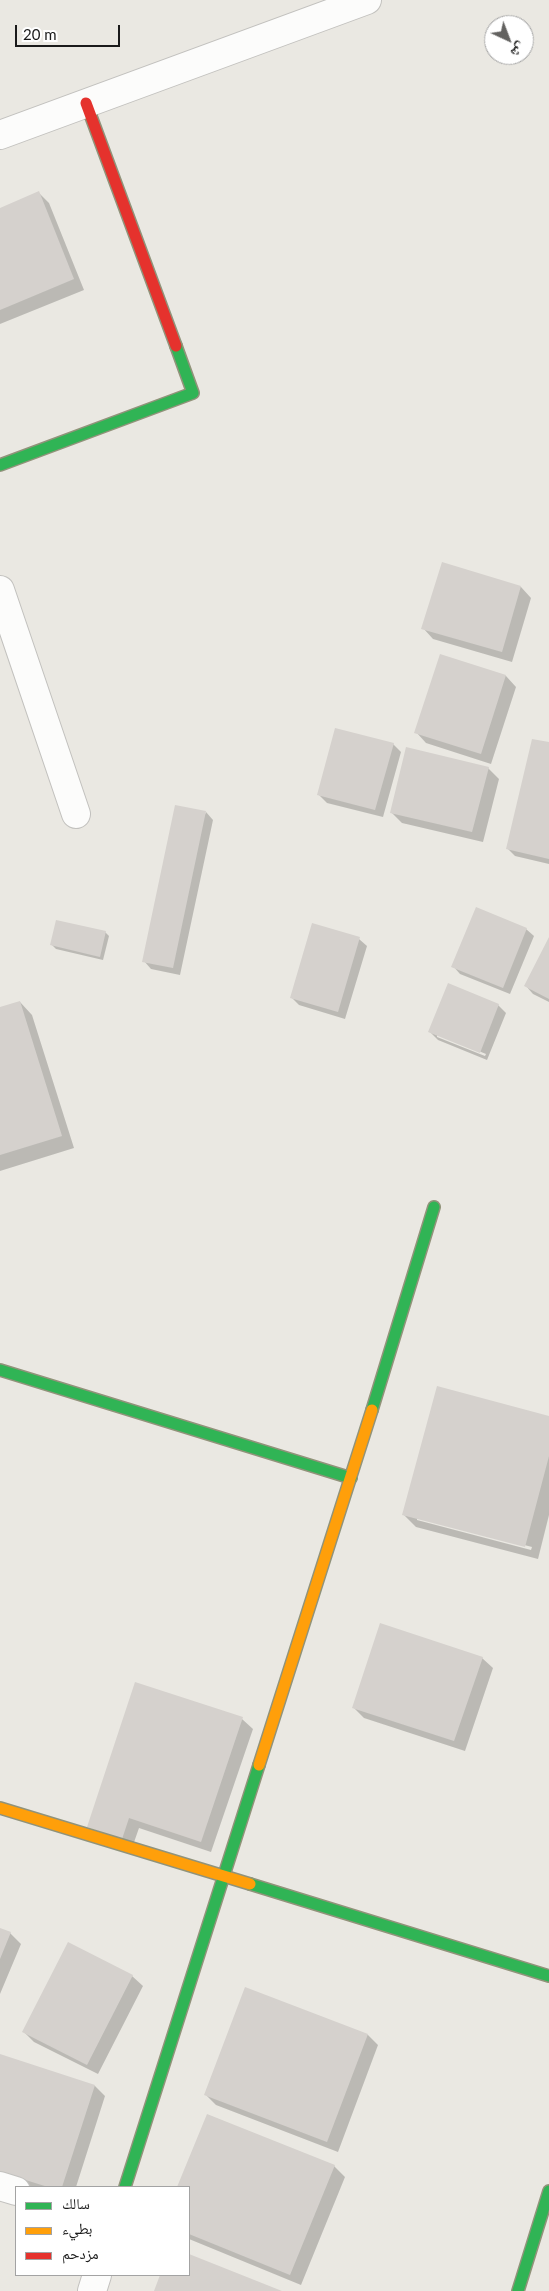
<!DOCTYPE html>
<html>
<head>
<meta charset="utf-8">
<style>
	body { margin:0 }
	#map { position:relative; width:549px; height:2291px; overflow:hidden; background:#eae8e2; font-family:Lato,"Noto Naskh Arabic",sans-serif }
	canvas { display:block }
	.legend { position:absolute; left:15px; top:2186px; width:175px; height:90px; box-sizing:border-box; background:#fff; border:1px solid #a3a3a3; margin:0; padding:6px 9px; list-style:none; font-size:15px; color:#1a1a1a }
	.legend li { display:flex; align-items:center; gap:10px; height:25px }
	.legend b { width:25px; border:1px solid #a3a3a3 }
	.north { position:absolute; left:484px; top:15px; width:50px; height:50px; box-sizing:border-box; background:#fff; border:1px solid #a3a3a3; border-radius:50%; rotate:137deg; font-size:14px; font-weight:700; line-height:20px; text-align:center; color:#1a1a1a }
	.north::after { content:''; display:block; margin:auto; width:18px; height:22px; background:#636260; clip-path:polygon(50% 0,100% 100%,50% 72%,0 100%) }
	.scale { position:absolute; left:15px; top:25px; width:105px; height:22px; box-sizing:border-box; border:2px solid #1a1a1a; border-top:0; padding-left:6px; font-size:15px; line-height:18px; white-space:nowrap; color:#1a1a1a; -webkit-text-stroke:4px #fff; paint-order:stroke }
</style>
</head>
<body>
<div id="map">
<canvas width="549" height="2291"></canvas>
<ul class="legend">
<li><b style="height:6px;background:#30b455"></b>سالك</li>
<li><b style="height:6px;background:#ff9f0a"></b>بطيء</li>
<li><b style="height:6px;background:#e5322d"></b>مزدحم</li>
</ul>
<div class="north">ش</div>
<div class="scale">20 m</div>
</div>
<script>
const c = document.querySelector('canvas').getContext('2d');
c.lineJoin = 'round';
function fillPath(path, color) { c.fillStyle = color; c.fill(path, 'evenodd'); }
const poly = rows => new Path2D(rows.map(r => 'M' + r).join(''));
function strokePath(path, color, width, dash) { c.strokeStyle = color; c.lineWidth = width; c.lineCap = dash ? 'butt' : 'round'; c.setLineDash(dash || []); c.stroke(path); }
fillPath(poly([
	[39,193,49,203,84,290,0,324,0,209],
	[442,564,521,587,531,598,512,662,433,639,423,628],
	[441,656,506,676,516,687,491,764,426,743,416,732],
	[393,744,401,752,383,817,327,803,319,795],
	[549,744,549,864,515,856,507,848],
	[488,768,499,779,483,842,402,823,391,812],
	[206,812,213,820,180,975,151,969,144,961],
	[526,929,534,936,510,994,460,974,453,966],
	[105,932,109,936,103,960,56,949,52,945],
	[359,939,367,946,345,1019,299,1005,291,997],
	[549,940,549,1002,533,994,526,986],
	[20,1002,32,1015,74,1148,0,1171,0,1008],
	[498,1005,506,1013,487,1060,438,1040,430,1032],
	[437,1034,486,1054,485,1056,437,1037],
	[549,1417,549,1515,538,1559,416,1527,404,1515],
	[417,1517,532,1547,531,1550,417,1520],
	[482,1658,493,1668,465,1751,364,1718,354,1708],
	[242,1719,253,1729,211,1852,139,1828,132,1848,99,1837],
	[0,1929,10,1933,21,1944,0,1994],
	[132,1976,143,1986,98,2074,34,2042,24,2032],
	[246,1989,368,2035,378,2045,338,2152,216,2105,206,2095],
	[0,2055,95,2086,105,2096,76,2187,28,2187,0,2178],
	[208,2115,334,2166,345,2177,301,2285,189,2239,189,2187,178,2187]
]), '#0003');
fillPath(poly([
	[39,191,74,279,0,310,0,208],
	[442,562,521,586,502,652,421,629],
	[440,654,506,675,481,754,414,733],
	[335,728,394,743,375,810,317,795],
	[532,739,549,742,549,859,506,849],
	[406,747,489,767,472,832,390,813],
	[175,805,206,811,173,968,142,962],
	[476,907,527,928,503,988,451,967],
	[56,920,106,931,100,957,50,945],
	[312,923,360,937,338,1012,290,998],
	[549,937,549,999,524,986],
	[448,983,499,1004,480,1053,428,1032],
	[20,1001,62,1136,0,1155,0,1007],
	[437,1386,549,1416,549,1456,525,1547,402,1515],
	[380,1623,483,1657,454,1741,352,1708],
	[135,1682,243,1717,201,1842,129,1818,122,1839,87,1827],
	[0,1928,11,1932,0,1959],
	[68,1942,133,1975,87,2065,22,2032],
	[245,1987,368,2034,327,2142,204,2095],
	[0,2054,95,2085,62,2187,48,2187,0,2172],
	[207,2114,335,2165,290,2275,189,2234,189,2187,177,2187],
	[189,2254,282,2291,154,2291,160,2275,189,2275]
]), '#d5d1cd');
const street = poly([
	[0,135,367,0],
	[0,590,76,814],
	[0,2186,16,2191],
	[92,2291,97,2275]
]);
const fast = poly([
	[0,465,193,393,176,346],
	[0,1370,351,1478],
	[372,1410,434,1207],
	[250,1884,549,1976],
	[125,2187,259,1765],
	[518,2291,549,2191]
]);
const slow = poly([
	[259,1765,372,1410],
	[0,1808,250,1884]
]);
const jam = poly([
	[86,103,176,346]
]);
strokePath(street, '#c2c1be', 30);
strokePath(fast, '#91937a', 14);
strokePath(slow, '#91937a', 14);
strokePath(jam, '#91937a', 14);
strokePath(street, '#fcfcfb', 28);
strokePath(fast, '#30b455', 11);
strokePath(slow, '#ff9f0a', 11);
strokePath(jam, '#e5322d', 11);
</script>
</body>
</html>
